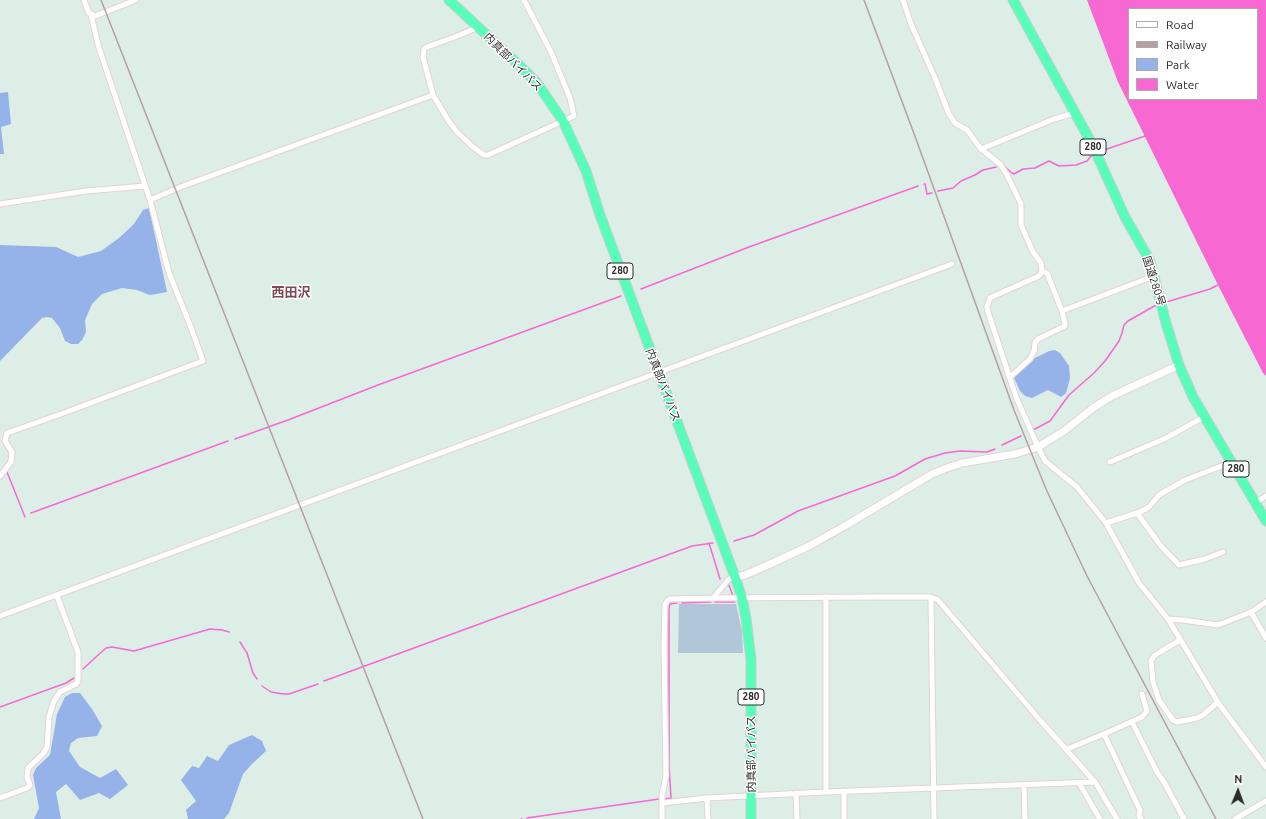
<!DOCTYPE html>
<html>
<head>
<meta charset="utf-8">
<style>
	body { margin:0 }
	#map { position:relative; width:1266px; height:819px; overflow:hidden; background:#ddeee7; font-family:Ubuntu,sans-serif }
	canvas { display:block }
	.legend { position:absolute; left:1128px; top:8px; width:130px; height:92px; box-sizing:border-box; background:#fff; border:1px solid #aaa; margin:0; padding:5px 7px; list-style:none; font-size:12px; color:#2b2b2b }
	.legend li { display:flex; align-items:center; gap:8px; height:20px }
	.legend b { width:20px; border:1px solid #aaa }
	.north { position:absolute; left:1218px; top:771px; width:40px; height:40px; -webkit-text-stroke:3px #fff; paint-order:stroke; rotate:1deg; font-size:11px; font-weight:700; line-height:16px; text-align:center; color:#2b2b2b }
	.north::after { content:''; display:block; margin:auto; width:14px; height:18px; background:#2b2b2b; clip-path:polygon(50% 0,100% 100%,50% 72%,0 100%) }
</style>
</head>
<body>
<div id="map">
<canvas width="1266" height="819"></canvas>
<ul class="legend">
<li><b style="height:5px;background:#fff"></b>Road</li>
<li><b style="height:5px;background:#b79fa2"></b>Railway</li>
<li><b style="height:11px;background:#95b2e9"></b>Park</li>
<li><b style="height:11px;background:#f868d2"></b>Water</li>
</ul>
<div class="north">N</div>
</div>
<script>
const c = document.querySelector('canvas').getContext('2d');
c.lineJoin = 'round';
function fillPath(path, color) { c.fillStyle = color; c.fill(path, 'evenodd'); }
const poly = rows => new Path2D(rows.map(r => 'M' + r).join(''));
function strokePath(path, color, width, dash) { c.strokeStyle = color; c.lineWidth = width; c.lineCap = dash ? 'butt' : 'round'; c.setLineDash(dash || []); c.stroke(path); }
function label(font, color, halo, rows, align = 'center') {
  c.font = font + ' Ubuntu,"Noto Sans JP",sans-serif'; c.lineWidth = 3; c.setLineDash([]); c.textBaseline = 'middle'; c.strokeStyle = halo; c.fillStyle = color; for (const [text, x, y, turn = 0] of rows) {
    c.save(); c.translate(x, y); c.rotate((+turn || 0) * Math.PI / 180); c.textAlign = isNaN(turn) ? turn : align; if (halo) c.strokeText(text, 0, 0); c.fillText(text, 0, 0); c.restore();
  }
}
fillPath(poly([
	[8,92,11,124,1,127,4,154,0,154,0,93],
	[149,208,167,292,150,295,137,290,122,288,102,294,92,304,85,320,86,332,82,340,78,344,71,344,65,341,60,328,52,318,47,317,42,318,0,361,0,245,56,247,78,257,101,251,119,238,134,224,143,210],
	[1055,350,1060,353,1069,366,1070,378,1066,393,1061,397,1048,390,1032,398,1025,396,1020,391,1014,378,1023,368,1035,358,1049,351],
	[72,693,80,693,92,709,102,726,97,736,78,738,71,743,69,751,80,767,100,778,116,769,128,785,110,799,99,793,80,800,66,784,56,792,61,819,34,819,39,808,33,775,36,768,50,755,57,714,65,697],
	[252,735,262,741,266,751,253,763,243,774,229,813,224,819,188,819,186,810,196,801,181,780,192,766,199,768,207,756,218,761,229,745]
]), '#95b2e9');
fillPath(poly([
	[679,604,736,604,742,631,743,653,678,653]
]), '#b2c6da');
fillPath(poly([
	[1087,0,1266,0,1266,376,1263,373,1218,285,1118,82],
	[1129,9,1257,9,1257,99,1129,99]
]), '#f868d2');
strokePath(poly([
	[1101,151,1145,136],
	[1005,167,1012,173,1014,174,1023,169,1035,168,1049,161,1059,166,1076,165,1087,161,1092,155],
	[924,184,925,184,927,194,932,193],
	[938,191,953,188,961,181,975,175,983,170,996,167],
	[641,289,749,247,918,186],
	[1163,303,1210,289,1218,285],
	[1033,430,1050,421,1069,395,1094,373,1105,361,1119,341,1122,333,1124,325,1128,321,1158,304],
	[235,439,288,420,378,385,621,296],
	[1002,445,1021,436],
	[7,472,25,517],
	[31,513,228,441],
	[734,541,754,535,798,511,895,476,925,459,945,453,960,451,987,452,995,449],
	[709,543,720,579],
	[729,585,733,596],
	[715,602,735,602],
	[682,603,711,602],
	[240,642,247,653,253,673,257,679],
	[83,669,97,656,106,648,112,647,134,651,210,629,222,630,229,632],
	[324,681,692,546,713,543],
	[262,686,271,692,283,694,289,694,318,684],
	[0,707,66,683,74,678],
	[664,799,671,798,669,764,669,608,670,604,677,603],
	[527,818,659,799],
	[521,819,522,819]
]), '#f868d2', 1.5);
const minor = poly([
	[84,0,89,13,95,16,136,0],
	[903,0,911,24,935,78,949,114,955,123,967,130,981,149,1000,164,1007,175,1021,204,1021,225,1033,252,1041,263,1042,271,1039,276,994,296,990,298,987,307,988,312,1016,397,1038,447,1045,461,1077,487,1106,523,1139,583,1168,619,1219,704,1266,767],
	[478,27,460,35,427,47,424,49,423,57,433,95,448,120,457,132,473,147,484,155,488,155,574,116,570,98,551,52,524,0],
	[981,149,1054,119,1074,113],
	[150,200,183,186,433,95],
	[0,204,86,191,145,186],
	[1062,311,1154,276],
	[1010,377,1030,359,1034,351,1035,343,1038,339,1065,326,1065,324,1062,311,1047,273,1042,271],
	[1110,462,1164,439,1204,417],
	[0,476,11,462,12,452,5,441,7,433,61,414,203,361,190,325,169,273,150,200,99,48,91,15],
	[1255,503,1266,496],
	[1137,513,1161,546,1179,565,1205,559,1223,552],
	[1106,523,1140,512,1149,507,1159,495,1185,480,1232,462],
	[826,597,826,792],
	[931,597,934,819],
	[713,598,729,579,735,577],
	[1251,612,1266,638],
	[0,616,952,264],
	[1168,619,1183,620,1218,625,1251,612,1266,602],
	[1180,640,1160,652,1154,656,1151,661,1153,682,1159,700,1173,720,1177,722,1197,718,1203,715,1218,702],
	[1132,722,1157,772,1164,782,1184,819],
	[1104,734,1140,810,1139,816,1141,819],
	[1067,749,1104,734,1142,717,1147,711,1142,694],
	[1079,783,1100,819],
	[1024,785,1025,819],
	[796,793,797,819],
	[0,798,27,788,30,785,27,777,28,768,43,754,47,747,49,717,54,701,60,692,76,684,78,681,78,652,57,596],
	[707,798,708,819],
	[662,803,707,798,826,792,1095,782],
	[662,819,662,795,666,776,664,647,665,605,667,601,670,599,713,598,876,597,931,597,938,600,1039,719,1095,782,1117,819],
	[844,819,844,791],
	[1235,819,1266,801]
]);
const tertiary = poly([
	[735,577,745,575,768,565,809,546,843,527,932,474,947,468,962,463,1015,454,1038,447,1064,431,1093,408,1112,396,1179,365]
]);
const trunk = poly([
	[449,0,519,65,537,83,563,121,586,171,600,215,735,577,742,598,746,618,751,659,751,819],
	[1013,0,1092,144,1125,217,1150,261,1166,323,1179,365,1193,397,1266,521]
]);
strokePath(minor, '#e5d2d5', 7);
strokePath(tertiary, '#e5d2d5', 9);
strokePath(trunk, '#ccc', 11);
strokePath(minor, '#fff', 5);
strokePath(tertiary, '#fff', 7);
strokePath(trunk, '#56feba', 9);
strokePath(poly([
	[101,0,423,819],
	[864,0,916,139,1014,410,1046,489,1087,576,1216,819]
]), '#b79fa2', 1.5);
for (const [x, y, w] of [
	[1093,147,26],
	[620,271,26],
	[1236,469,26],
	[751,697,26]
]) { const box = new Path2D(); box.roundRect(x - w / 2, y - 8, w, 16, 3); c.fillStyle = '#fff'; c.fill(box); strokePath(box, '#2b2b2b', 1); }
label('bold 10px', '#2b2b2b', null, [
	["280",1093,147],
	["280",620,271],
	["280",1236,469],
	["280",751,697]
]);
label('11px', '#2b2b2b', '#fff', [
	["内真部バイパス",513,62,45],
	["国道280号",1154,281,72],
	["内真部バイパス",663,385,69],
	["内真部バイパス",751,754,-90]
]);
label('bold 13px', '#804852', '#fff', [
	["西田沢",291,293]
]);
</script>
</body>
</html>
